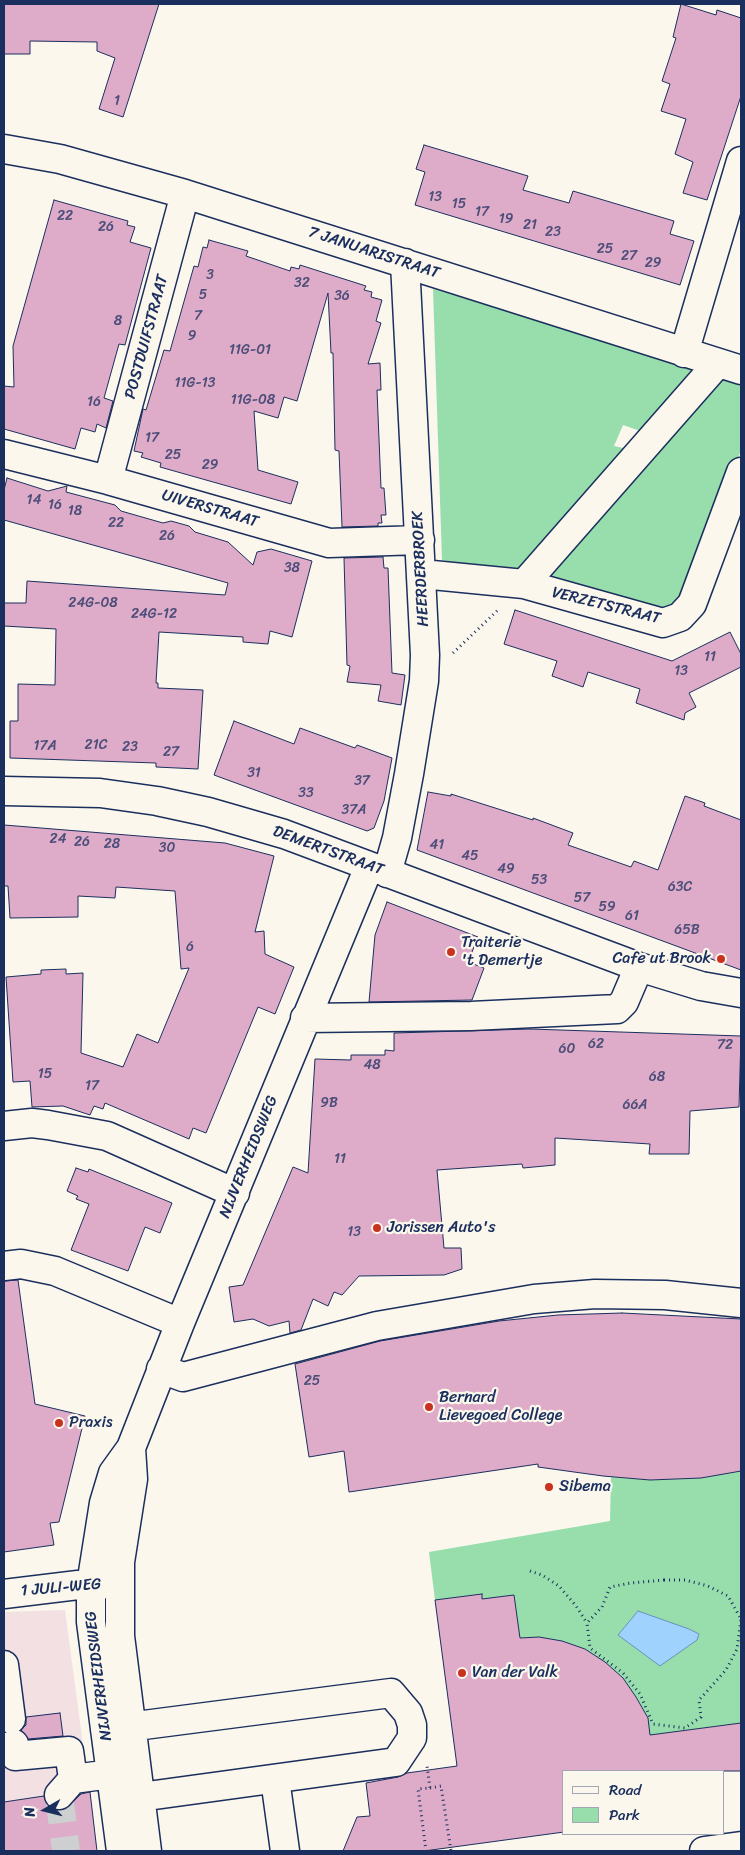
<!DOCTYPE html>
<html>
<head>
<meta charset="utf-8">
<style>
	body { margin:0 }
	#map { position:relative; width:745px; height:1855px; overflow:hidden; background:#fbf7ec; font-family:Sriracha,sans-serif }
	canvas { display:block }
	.frame { position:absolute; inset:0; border:5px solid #1b2f5e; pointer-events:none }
	.legend { position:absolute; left:562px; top:1770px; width:162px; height:65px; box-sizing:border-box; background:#fbf7ec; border:1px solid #a1a7b3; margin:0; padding:6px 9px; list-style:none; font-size:15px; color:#1b2f5e }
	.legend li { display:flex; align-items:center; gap:10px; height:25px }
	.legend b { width:25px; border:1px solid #a1a7b3 }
	.north { position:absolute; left:20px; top:1785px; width:50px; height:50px; -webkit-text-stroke:4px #fbf7ec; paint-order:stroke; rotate:262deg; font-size:14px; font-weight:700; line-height:20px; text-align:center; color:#1b2f5e }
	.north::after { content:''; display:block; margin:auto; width:18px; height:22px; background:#1b2f5e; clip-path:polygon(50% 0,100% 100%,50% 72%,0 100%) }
</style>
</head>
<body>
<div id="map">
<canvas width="745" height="1855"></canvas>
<div class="frame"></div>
<ul class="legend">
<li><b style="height:6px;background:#fbf7ec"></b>Road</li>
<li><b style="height:14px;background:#97deac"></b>Park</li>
</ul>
<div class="north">N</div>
</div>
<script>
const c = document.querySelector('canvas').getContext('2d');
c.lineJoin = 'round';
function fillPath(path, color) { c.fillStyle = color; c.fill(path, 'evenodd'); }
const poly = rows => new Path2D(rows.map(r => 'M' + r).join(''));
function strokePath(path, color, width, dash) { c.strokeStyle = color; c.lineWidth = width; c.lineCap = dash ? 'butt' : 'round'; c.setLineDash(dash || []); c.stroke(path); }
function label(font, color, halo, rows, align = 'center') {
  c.font = font + ' Sriracha,sans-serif'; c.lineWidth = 4.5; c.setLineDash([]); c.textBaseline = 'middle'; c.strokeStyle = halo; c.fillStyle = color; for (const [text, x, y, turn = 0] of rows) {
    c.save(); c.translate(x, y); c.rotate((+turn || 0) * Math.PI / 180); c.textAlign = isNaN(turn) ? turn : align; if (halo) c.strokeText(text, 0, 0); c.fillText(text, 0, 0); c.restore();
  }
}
fillPath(poly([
	[65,1610,97,1851,4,1851,4,1612]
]), '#f2e0e2');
fillPath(poly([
	[433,289,703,366,646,433,623,425,614,446,633,450,520,575,442,560],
	[718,370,741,378,741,450,687,600,663,615,538,579],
	[741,1471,741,1723,650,1735,648,1718,636,1697,623,1678,605,1662,585,1649,562,1641,539,1637,520,1638,514,1595,482,1599,481,1594,435,1600,429,1552,610,1521,611,1477,650,1480,701,1478]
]), '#97deac');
const water = poly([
	[638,1611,689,1629,699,1634,697,1640,660,1666,618,1635,638,1611]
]);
fillPath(water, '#9fd2fd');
strokePath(water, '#6a91bd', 1);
const building = poly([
	[4,4,159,4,123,117,99,109,115,58,97,51,97,42,30,41,30,54,4,54,4,4],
	[681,4,716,15,717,10,741,18,741,96,707,200,683,193,693,162,675,154,686,119,661,111,670,84,662,81,676,38,673,37,681,4],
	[424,145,528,176,523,190,569,203,573,191,674,221,670,234,694,241,680,285,415,205,425,172,416,169,424,145],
	[54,200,128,221,127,225,135,227,130,242,151,248,125,345,119,344,104,398,113,401,106,428,97,424,95,432,81,428,75,449,4,429,4,386,14,387,13,346,54,200],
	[209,240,248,251,246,256,290,271,291,267,299,269,300,265,366,286,364,290,372,292,371,297,382,300,376,321,381,323,368,364,380,363,381,390,377,390,381,488,384,488,386,515,381,515,382,523,378,523,378,526,342,527,339,451,335,450,333,353,331,353,328,293,297,401,284,397,278,418,254,411,258,470,298,482,291,504,160,467,161,463,141,457,143,453,134,451,143,409,146,410,164,350,170,351,194,266,198,267,203,247,207,248,209,240],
	[7,478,48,491,67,486,66,492,115,505,121,511,163,523,171,521,189,526,195,532,228,542,253,565,257,552,271,549,312,561,292,637,270,631,268,644,243,642,243,637,159,632,156,683,158,683,158,688,203,690,198,769,156,767,156,763,10,758,10,721,18,721,18,684,55,685,56,629,4,626,4,603,26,603,27,581,225,595,228,583,4,520,4,490,7,478],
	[383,557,384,568,388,568,392,673,405,675,401,705,378,701,381,685,347,682,350,666,347,665,344,558,383,557],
	[515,610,672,661,730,632,741,654,741,667,689,693,696,707,685,713,684,720,636,703,640,689,588,672,583,687,552,676,557,661,504,644,515,610],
	[234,721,294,744,300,728,355,748,357,745,392,758,384,801,374,828,367,831,214,775,234,721],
	[428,792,451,796,451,794,533,820,533,818,573,833,568,845,631,867,634,861,658,870,685,796,705,803,704,806,741,820,741,970,417,850,428,792],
	[4,825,225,843,274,856,255,932,264,931,265,954,294,967,275,1014,258,1007,206,1133,193,1128,189,1139,105,1103,103,1109,94,1106,90,1115,63,1106,32,1107,30,1081,13,1082,6,977,41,974,41,970,66,969,66,974,83,973,81,1053,123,1067,137,1034,158,1043,189,968,181,969,175,891,116,887,115,898,78,896,78,917,10,918,8,886,4,886,4,825],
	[387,902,478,937,468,962,484,968,472,1000,369,1002,375,935,387,902],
	[530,1029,741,1036,739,1107,690,1111,689,1154,649,1154,650,1144,555,1138,555,1165,523,1168,522,1164,437,1170,444,1248,461,1248,462,1269,444,1275,359,1276,342,1295,334,1292,328,1306,313,1299,301,1330,290,1333,289,1321,269,1326,253,1319,234,1322,229,1287,243,1285,293,1167,308,1173,315,1059,351,1060,351,1055,385,1055,385,1050,394,1051,394,1033,530,1029],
	[76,1168,88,1172,89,1169,172,1203,160,1233,145,1227,128,1271,71,1250,89,1204,76,1199,78,1196,67,1191,76,1168],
	[18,1280,35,1404,85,1416,59,1522,50,1523,54,1545,4,1552,4,1281,18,1280],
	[622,1313,741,1319,741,1471,701,1478,650,1480,603,1476,538,1467,538,1464,349,1492,344,1451,309,1457,295,1364,380,1341,499,1321,558,1315,622,1313],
	[482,1594,482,1599,514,1595,520,1638,539,1637,562,1641,585,1649,605,1662,623,1678,636,1697,648,1718,650,1735,741,1723,741,1771,564,1771,564,1832,424,1851,343,1851,357,1817,370,1816,366,1783,398,1777,407,1773,457,1766,435,1600,482,1594],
	[60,1713,63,1736,28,1739,21,1730,26,1725,26,1717,60,1713],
	[90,1792,97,1851,4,1851,4,1802,44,1796,49,1807,56,1810,64,1810,81,1794,90,1792]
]);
fillPath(building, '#deabc9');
strokePath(building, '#1b2f5e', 1);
strokePath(poly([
	[59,1795,66,1851]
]), '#cecfd0', 28, [28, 14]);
const minor = poly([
	[4,149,60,159,185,194,741,370],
	[684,353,741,161],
	[4,454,108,480,329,543,420,540],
	[108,480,185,194],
	[422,574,524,584,663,623,680,617,692,604,741,472],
	[524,584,718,363],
	[4,791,100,793,157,801,208,812,284,834,639,967,701,986,741,993],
	[387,873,397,838,409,774,424,681,425,655,405,263],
	[305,1018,471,1016,617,1009,624,1002,639,967],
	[4,1126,32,1123,48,1125,107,1136,235,1193],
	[4,1266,21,1264,55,1271,180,1323],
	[161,1369,183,1377,377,1326,534,1299,595,1294,665,1295,741,1303],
	[131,1448,133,1479,120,1562,120,1636,147,1851],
	[4,1594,78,1585,109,1584],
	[4,1665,11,1719],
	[14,1744,15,1756,69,1751,73,1779],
	[275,1779,285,1851],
	[59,1795,73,1779,111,1774,140,1797,396,1762,412,1738,412,1725,408,1713,391,1693,105,1730],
	[121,1851,91,1622,91,1585,104,1503,113,1473,131,1448,180,1323,369,867],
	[704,1851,741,1846]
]);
strokePath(minor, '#1b2f5e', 31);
strokePath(poly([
	[453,653,499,609],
	[530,1571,542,1575,559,1586,576,1606,587,1623],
	[664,1580,685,1580,708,1586,728,1596,741,1619,737,1649,726,1670,699,1700,701,1717,685,1728,653,1724,640,1694,623,1673,590,1648,587,1623,602,1607,610,1587,631,1583,664,1580],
	[430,1788,441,1786,451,1851],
	[426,1851,418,1789,430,1788,427,1766]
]), '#1b2f5e', 3, [1, 4]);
strokePath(minor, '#fbf7ec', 28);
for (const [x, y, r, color] of [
	[451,952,5,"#c8321e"],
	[721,959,5,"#c8321e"],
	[377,1228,5,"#c8321e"],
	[429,1407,5,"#c8321e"],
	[59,1423,5,"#c8321e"],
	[549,1487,5,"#c8321e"],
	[462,1673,5,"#c8321e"]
]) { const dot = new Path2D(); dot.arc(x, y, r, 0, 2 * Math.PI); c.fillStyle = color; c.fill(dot); strokePath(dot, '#fbf7ec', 2); }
label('14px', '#4c4e79', null, [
	["1",117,101],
	["13",435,197],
	["15",459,204],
	["17",482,212],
	["22",65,216],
	["19",506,219],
	["21",530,225],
	["26",106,227],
	["23",553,232],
	["25",605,249],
	["27",629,256],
	["29",653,263],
	["3",210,275],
	["32",302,283],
	["5",203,295],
	["36",342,296],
	["7",198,316],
	["8",118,321],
	["9",192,336],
	["11G-01",250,350],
	["11G-13",195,383],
	["11G-08",253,400],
	["16",94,402],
	["17",152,438],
	["25",173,455],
	["29",210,465],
	["14",34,500],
	["16",55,505],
	["18",75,511],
	["22",116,523],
	["26",167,536],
	["38",292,568],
	["24G-08",93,603],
	["24G-12",154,614],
	["11",710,657],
	["13",681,671],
	["21C",96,745],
	["17A",45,746],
	["23",130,747],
	["27",171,752],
	["31",254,773],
	["37",362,781],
	["33",306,793],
	["37A",354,810],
	["24",58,839],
	["26",82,842],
	["28",112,844],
	["41",437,845],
	["30",167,848],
	["45",470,856],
	["49",506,869],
	["53",539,880],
	["63C",680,887],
	["57",582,898],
	["59",607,907],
	["61",632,916],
	["65B",687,930],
	["6",190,947],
	["62",596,1044],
	["72",725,1045],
	["60",567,1049],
	["48",372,1065],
	["15",45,1074],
	["68",657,1077],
	["17",92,1086],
	["9B",329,1103],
	["66A",635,1105],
	["11",340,1159],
	["13",354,1232],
	["25",312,1381]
]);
label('16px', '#1b2f5e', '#fbf7ec', [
	["7 JANUARISTRAAT",374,253,18],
	["POSTDUIFSTRAAT",147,337,-75],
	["UIVERSTRAAT",210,509,16],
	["HEERDERBROEK",421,569,-93],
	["VERZETSTRAAT",606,606,14],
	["DEMERTSTRAAT",328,851,20],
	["NIJVERHEIDSWEG",249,1157,-68],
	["1 JULI-WEG",61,1588,-5],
	["NIJVERHEIDSWEG",99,1676,-97]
]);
label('16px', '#1b2f5e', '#fbf7ec', [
	["Traiterie",461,943],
	["'t Demertje",461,961],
	["Cafe ut Brook",711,959,"right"],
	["Jorissen Auto's",387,1228],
	["Bernard",439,1398],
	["Lievegoed College",439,1416],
	["Praxis",69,1423],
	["Sibema",559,1487],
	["Van der Valk",472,1673]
], 'left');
</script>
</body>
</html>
